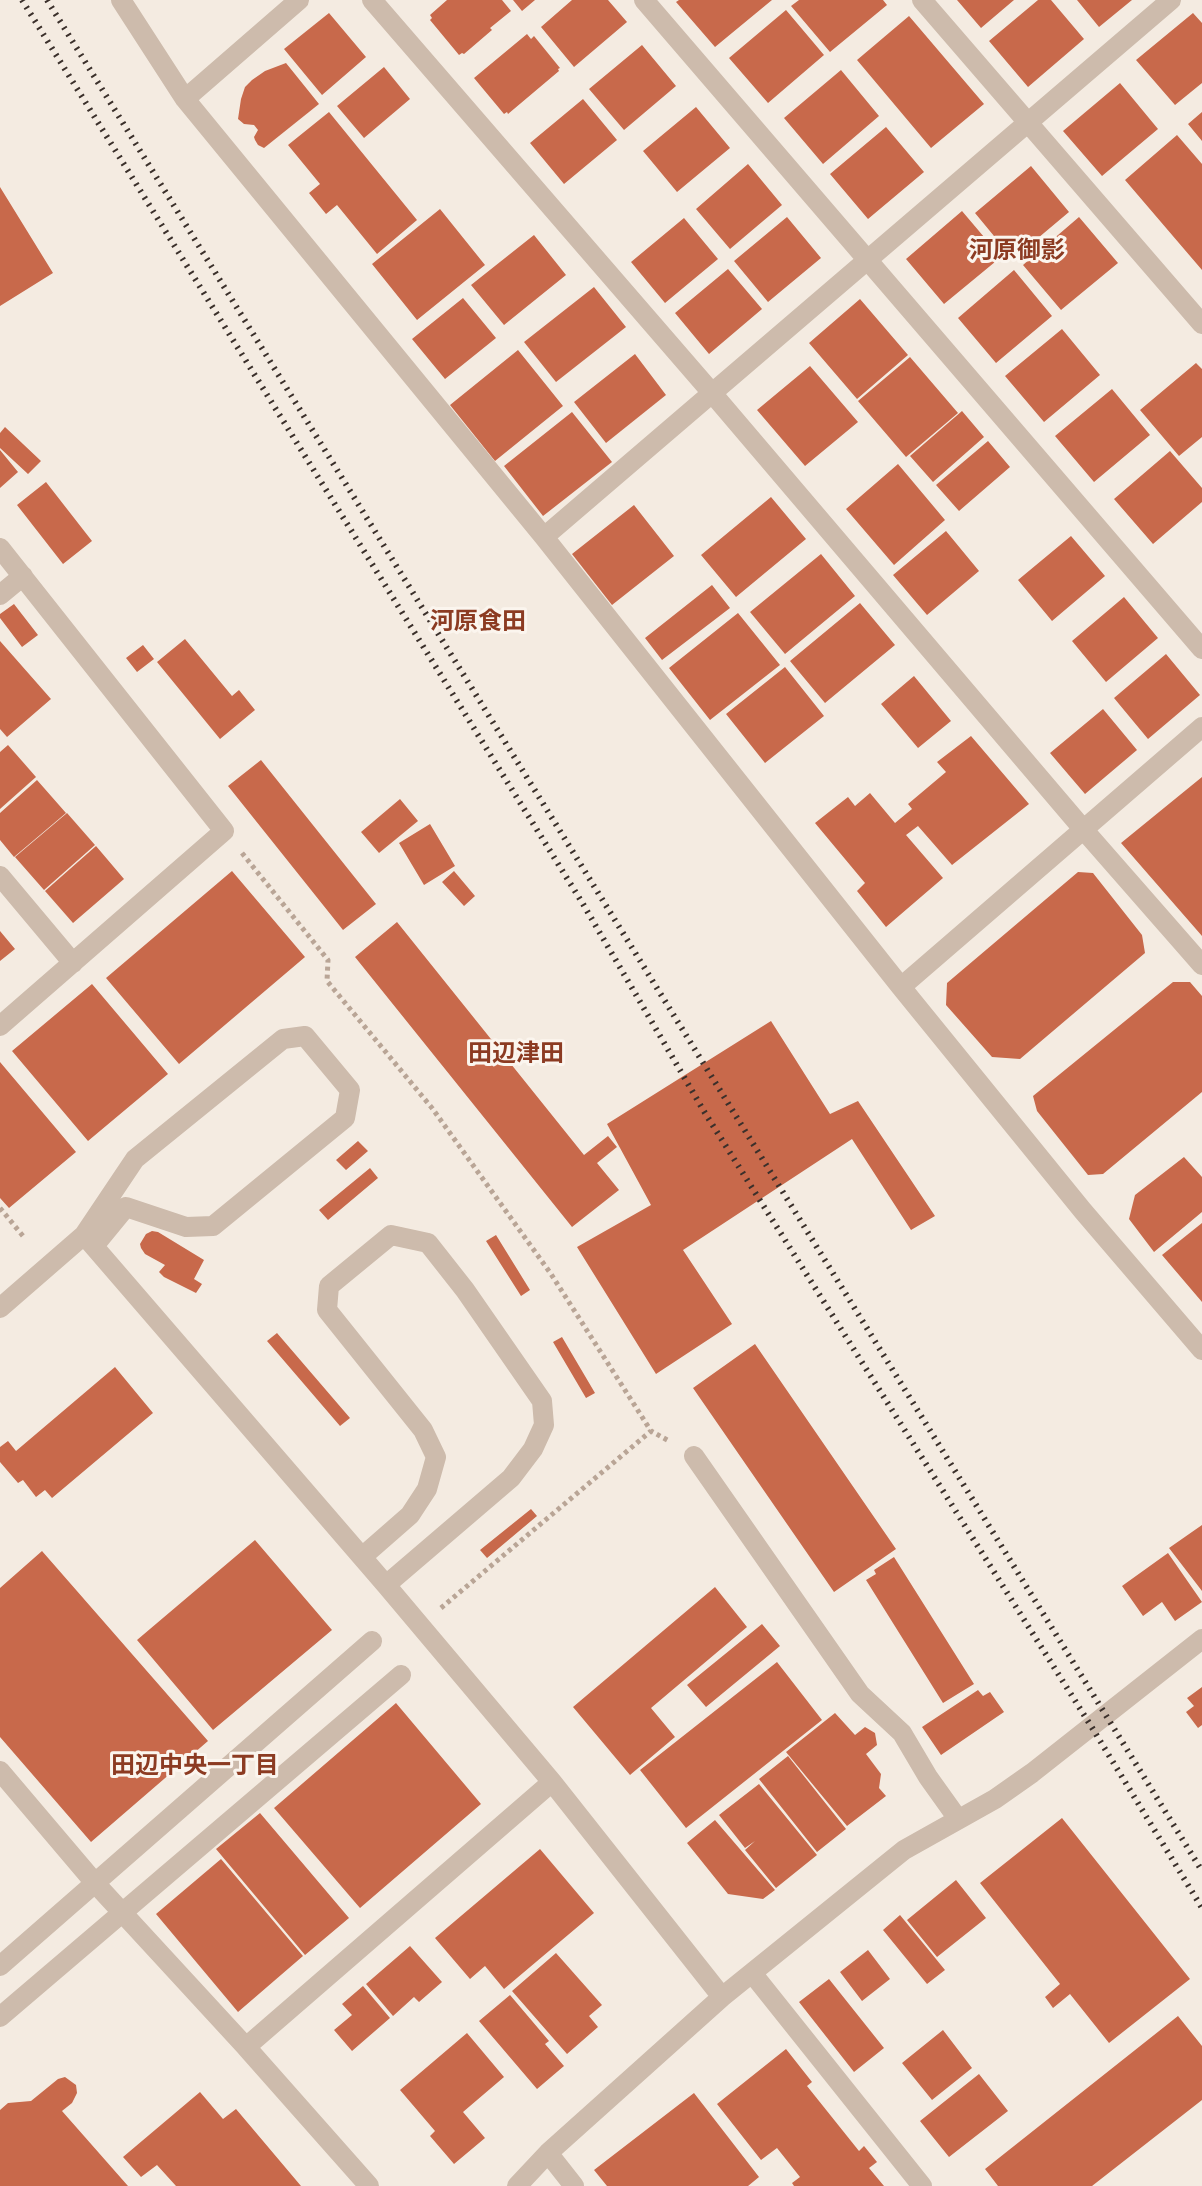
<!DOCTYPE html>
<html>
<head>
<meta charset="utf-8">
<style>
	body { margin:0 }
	canvas { display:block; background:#f4ebe1 }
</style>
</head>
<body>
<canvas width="1202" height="2186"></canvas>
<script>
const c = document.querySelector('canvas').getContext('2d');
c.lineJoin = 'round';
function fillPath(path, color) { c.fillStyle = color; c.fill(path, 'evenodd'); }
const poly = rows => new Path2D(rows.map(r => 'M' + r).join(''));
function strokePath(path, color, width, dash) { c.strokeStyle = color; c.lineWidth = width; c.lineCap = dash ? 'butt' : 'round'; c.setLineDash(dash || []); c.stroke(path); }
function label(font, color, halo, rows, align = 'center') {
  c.font = font + ' "PT Sans Narrow","Noto Sans JP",sans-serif'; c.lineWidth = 6; c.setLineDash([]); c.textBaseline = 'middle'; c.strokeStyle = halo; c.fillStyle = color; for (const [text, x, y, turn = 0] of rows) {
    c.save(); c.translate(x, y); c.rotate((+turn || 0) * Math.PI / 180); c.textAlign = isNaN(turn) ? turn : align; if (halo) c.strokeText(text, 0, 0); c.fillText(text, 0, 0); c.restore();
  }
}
fillPath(poly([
	[447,0,502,0,511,11,490,28,492,30,464,54,462,53,459,55,430,20,432,18,430,15],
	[513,0,535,0,522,11],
	[572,0,608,0,627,22,574,67,541,27],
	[679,0,772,0,715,47,676,2],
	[799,0,883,0,887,5,830,52,791,6],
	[957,0,1014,0,981,28],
	[1038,0,1051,0,1084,39,1028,87,989,41],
	[1077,0,1132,0,1099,27],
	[786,10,824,55,768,103,729,58],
	[329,13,366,57,322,95,284,49],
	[1193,13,1202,23,1202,83,1175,105,1136,60],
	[909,16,984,104,931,148,857,60],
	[527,34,531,39,534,36,560,68,558,69,559,71,508,114,507,112,504,114,474,78],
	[642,45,676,86,624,130,589,89],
	[286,63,319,104,264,148,258,145,255,140,254,137,258,130,254,125,244,124,238,119,241,99,245,87,252,80,265,71],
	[384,67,410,99,364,138,337,106],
	[841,70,879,116,823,164,784,118],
	[1120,83,1158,129,1102,176,1063,131],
	[583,99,617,140,564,184,530,143],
	[696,107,730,148,677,192,643,151],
	[329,112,417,220,377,254,337,205,326,214,309,193,320,184,288,145],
	[1202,112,1202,141,1188,124],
	[886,127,924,172,868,219,830,174],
	[1177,135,1202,164,1202,270,1125,180],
	[748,164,782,205,730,249,696,209],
	[1031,166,1069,212,1013,259,975,213],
	[0,187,53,273,0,306],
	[440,209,485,265,417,320,372,264],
	[962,211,1001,257,944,304,906,259],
	[787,217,821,258,768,302,734,261],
	[1079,217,1118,263,1061,310,1023,265],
	[684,218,718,259,665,303,631,262],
	[534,235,566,275,504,325,471,285],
	[728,269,762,309,709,354,675,313],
	[1014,270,1052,316,996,363,958,318],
	[594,287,626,327,556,382,524,342],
	[463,298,496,338,445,379,412,339],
	[860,299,908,355,857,399,809,343],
	[1062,329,1100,375,1044,422,1005,376],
	[518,350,563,406,495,461,450,405],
	[635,354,666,395,606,443,574,402],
	[910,357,958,413,906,457,858,401],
	[1196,363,1202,369,1202,437,1179,456,1140,410],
	[810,366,858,422,805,466,757,410],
	[1112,389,1150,435,1094,482,1055,436],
	[962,411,984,437,933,482,910,456],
	[572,412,612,462,543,516,504,466],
	[5,427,41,461,28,474,0,448,0,433],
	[988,441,1010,467,959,511,936,485],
	[0,450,18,472,0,488],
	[1170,451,1202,488,1202,502,1153,544,1114,499],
	[898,464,945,520,894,565,846,509],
	[46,482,92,541,63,564,17,505],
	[771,497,806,539,736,597,701,555],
	[634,505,674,556,612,605,572,554],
	[946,531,979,571,927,615,893,575],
	[1071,536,1105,576,1052,621,1018,580],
	[821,554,855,596,785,654,750,612],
	[712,585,730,608,662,660,645,638],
	[1124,597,1158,638,1106,682,1072,641],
	[860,603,895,645,825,703,790,661],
	[14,604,38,635,22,647,0,618,0,614],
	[738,613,780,665,710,720,669,668],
	[185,639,232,696,239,690,255,710,220,739,157,662],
	[0,641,51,699,7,737,0,729],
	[143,645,154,659,137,672,126,658],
	[1166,654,1200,695,1148,739,1114,698],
	[785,667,824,716,765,763,726,714],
	[914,676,951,721,918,748,881,704],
	[1103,709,1137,750,1085,794,1050,753],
	[971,736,1029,804,952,865,918,826,906,835,943,878,886,927,857,891,865,883,815,823,848,797,855,806,870,793,895,823,912,809,908,804,946,772,937,762],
	[8,745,36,777,0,809,0,752],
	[261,760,376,904,343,930,228,786],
	[1202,777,1202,936,1121,843],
	[37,780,66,813,14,857,0,840,0,813],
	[400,799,418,821,379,853,361,832],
	[67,813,95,845,44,890,15,857],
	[430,824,455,866,424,885,399,843],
	[96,846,124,879,73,923,45,891],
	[232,871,305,957,179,1064,106,978],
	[454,871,475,896,464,906,442,882],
	[1078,872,1093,873,1142,935,1145,953,1020,1059,992,1057,946,1005,947,983],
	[397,922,584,1155,608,1136,617,1147,597,1163,619,1190,572,1227,355,957],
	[0,931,15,949,0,961],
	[1173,982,1190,982,1202,996,1202,1092,1103,1174,1088,1175,1037,1111,1033,1096],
	[92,984,168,1074,88,1141,12,1051],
	[771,1021,830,1114,858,1101,935,1216,911,1230,852,1139,683,1250,732,1324,656,1374,577,1247,651,1205,607,1124],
	[0,1062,76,1152,9,1208,0,1198],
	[358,1141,368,1151,346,1170,336,1160],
	[1184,1157,1202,1177,1202,1212,1154,1252,1129,1219,1135,1195],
	[370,1168,378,1178,328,1220,319,1210],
	[1202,1223,1202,1302,1162,1255],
	[152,1231,158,1232,204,1260,194,1279,202,1284,196,1293,164,1277,159,1272,165,1265,145,1254,141,1248,140,1244,146,1234],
	[496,1235,530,1290,521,1296,486,1241],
	[277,1333,350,1418,340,1426,267,1341],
	[562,1337,595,1393,586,1398,553,1342],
	[755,1344,896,1549,834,1592,693,1388],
	[115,1367,153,1413,52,1498,45,1490,36,1497,23,1480,18,1483,0,1462,0,1447,8,1441,16,1451],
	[531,1509,537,1516,487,1558,480,1550],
	[1202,1525,1202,1591,1169,1548],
	[255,1540,332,1630,213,1730,137,1640],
	[42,1551,208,1741,91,1842,0,1737,0,1588],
	[1168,1553,1202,1602,1175,1621,1162,1602,1143,1616,1122,1586],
	[894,1557,974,1684,943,1703,866,1580,876,1574,874,1570],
	[715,1587,747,1627,651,1708,675,1737,630,1775,573,1707],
	[762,1624,780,1646,706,1707,687,1685],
	[777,1662,822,1720,686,1828,640,1770],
	[1202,1687,1202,1725,1198,1728,1186,1712,1194,1706,1187,1698],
	[978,1690,983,1696,990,1692,1004,1712,941,1755,922,1727],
	[396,1703,481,1804,360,1908,274,1808],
	[835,1713,855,1735,865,1727,875,1733,877,1745,866,1754,881,1774,879,1788,886,1796,847,1826,786,1752],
	[788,1756,846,1829,817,1852,759,1779],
	[759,1784,817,1855,776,1888,745,1850,755,1841,745,1848,719,1815],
	[260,1813,349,1918,305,1955,216,1849],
	[1062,1818,1190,1979,1109,2043,1070,1994,1053,2008,1045,1997,1060,1984,980,1883],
	[715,1820,775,1890,763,1899,728,1894,687,1843],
	[540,1849,594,1913,504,1989,485,1966,470,1979,435,1938],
	[221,1859,303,1956,238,2012,156,1914],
	[956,1880,986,1918,937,1957,907,1920],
	[900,1915,945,1970,927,1984,883,1930],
	[410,1946,442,1982,419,2002,414,1997,393,2016,366,1984],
	[868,1950,890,1979,862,2001,840,1972],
	[556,1953,602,2005,589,2016,598,2027,567,2054,512,1991],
	[829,1979,884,2048,854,2072,799,2002],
	[363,1986,390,2018,352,2051,334,2030,352,2015,342,2004],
	[510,1995,549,2041,545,2044,564,2066,537,2089,479,2021],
	[1178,2016,1202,2046,1202,2100,1092,2186,998,2186,985,2169],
	[943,2030,972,2068,932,2100,902,2063],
	[467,2033,504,2077,463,2112,485,2138,454,2164,430,2136,435,2131,400,2090],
	[786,2049,812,2082,807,2086,859,2151,864,2146,877,2162,869,2168,884,2186,794,2186,792,2183,800,2177,777,2148,761,2160,717,2104],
	[979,2074,1008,2111,949,2157,920,2121],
	[65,2077,76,2085,77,2093,72,2103,62,2111,128,2186,0,2186,0,2110,8,2103,31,2101,58,2079],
	[200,2092,223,2119,236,2109,301,2186,176,2186,157,2165,141,2177,123,2157],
	[694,2093,759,2177,748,2186,607,2186,594,2170]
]), '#c8694b');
strokePath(poly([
	[242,853,328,960,327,981,432,1108,551,1274,651,1431,669,1441],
	[0,1208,23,1236],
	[441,1608,651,1431]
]), '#b9a596', 5, [4, 4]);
strokePath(poly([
	[121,0,185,99,544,537,901,987,1083,1211,1202,1350],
	[372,0,712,393,1083,829,1202,965],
	[644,0,1202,649],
	[922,0,1202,324],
	[185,99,299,0],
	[544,537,1171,0],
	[0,548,224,831,0,1026],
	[0,595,23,576],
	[0,876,73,963],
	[901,987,1202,727],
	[84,1235,135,1159,283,1039,305,1036,350,1090,345,1118,213,1226,186,1227,126,1207,94,1246],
	[0,1308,84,1235,386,1585,552,1782,722,1997],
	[694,1456,860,1694,902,1733,928,1777,958,1819],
	[362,1557,410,1515,427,1489,436,1457,423,1430,327,1310,329,1286,391,1235,428,1243,465,1290,542,1401,544,1425,533,1449,511,1478,386,1585],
	[0,1771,95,1883,246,2047],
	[0,1966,372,1641],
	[752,1973,922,2186],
	[0,2017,401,1675],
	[548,2153,574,2186],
	[369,2186,246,2047,552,1782],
	[517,2186,548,2153,722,1997,904,1850,995,1799,1032,1773,1202,1639]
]), '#cdbbac', 20);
strokePath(poly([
	[22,0,583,904,705,1113,1091,1726,1202,1908],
	[47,0,1202,1871]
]), '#3b302b', 6, [2, 6]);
label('bold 24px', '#8c3b22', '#fbf5ee', [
	["河原御影",1017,251],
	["河原食田",478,622],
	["田辺津田",516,1054],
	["田辺中央一丁目",195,1766]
]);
</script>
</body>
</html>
